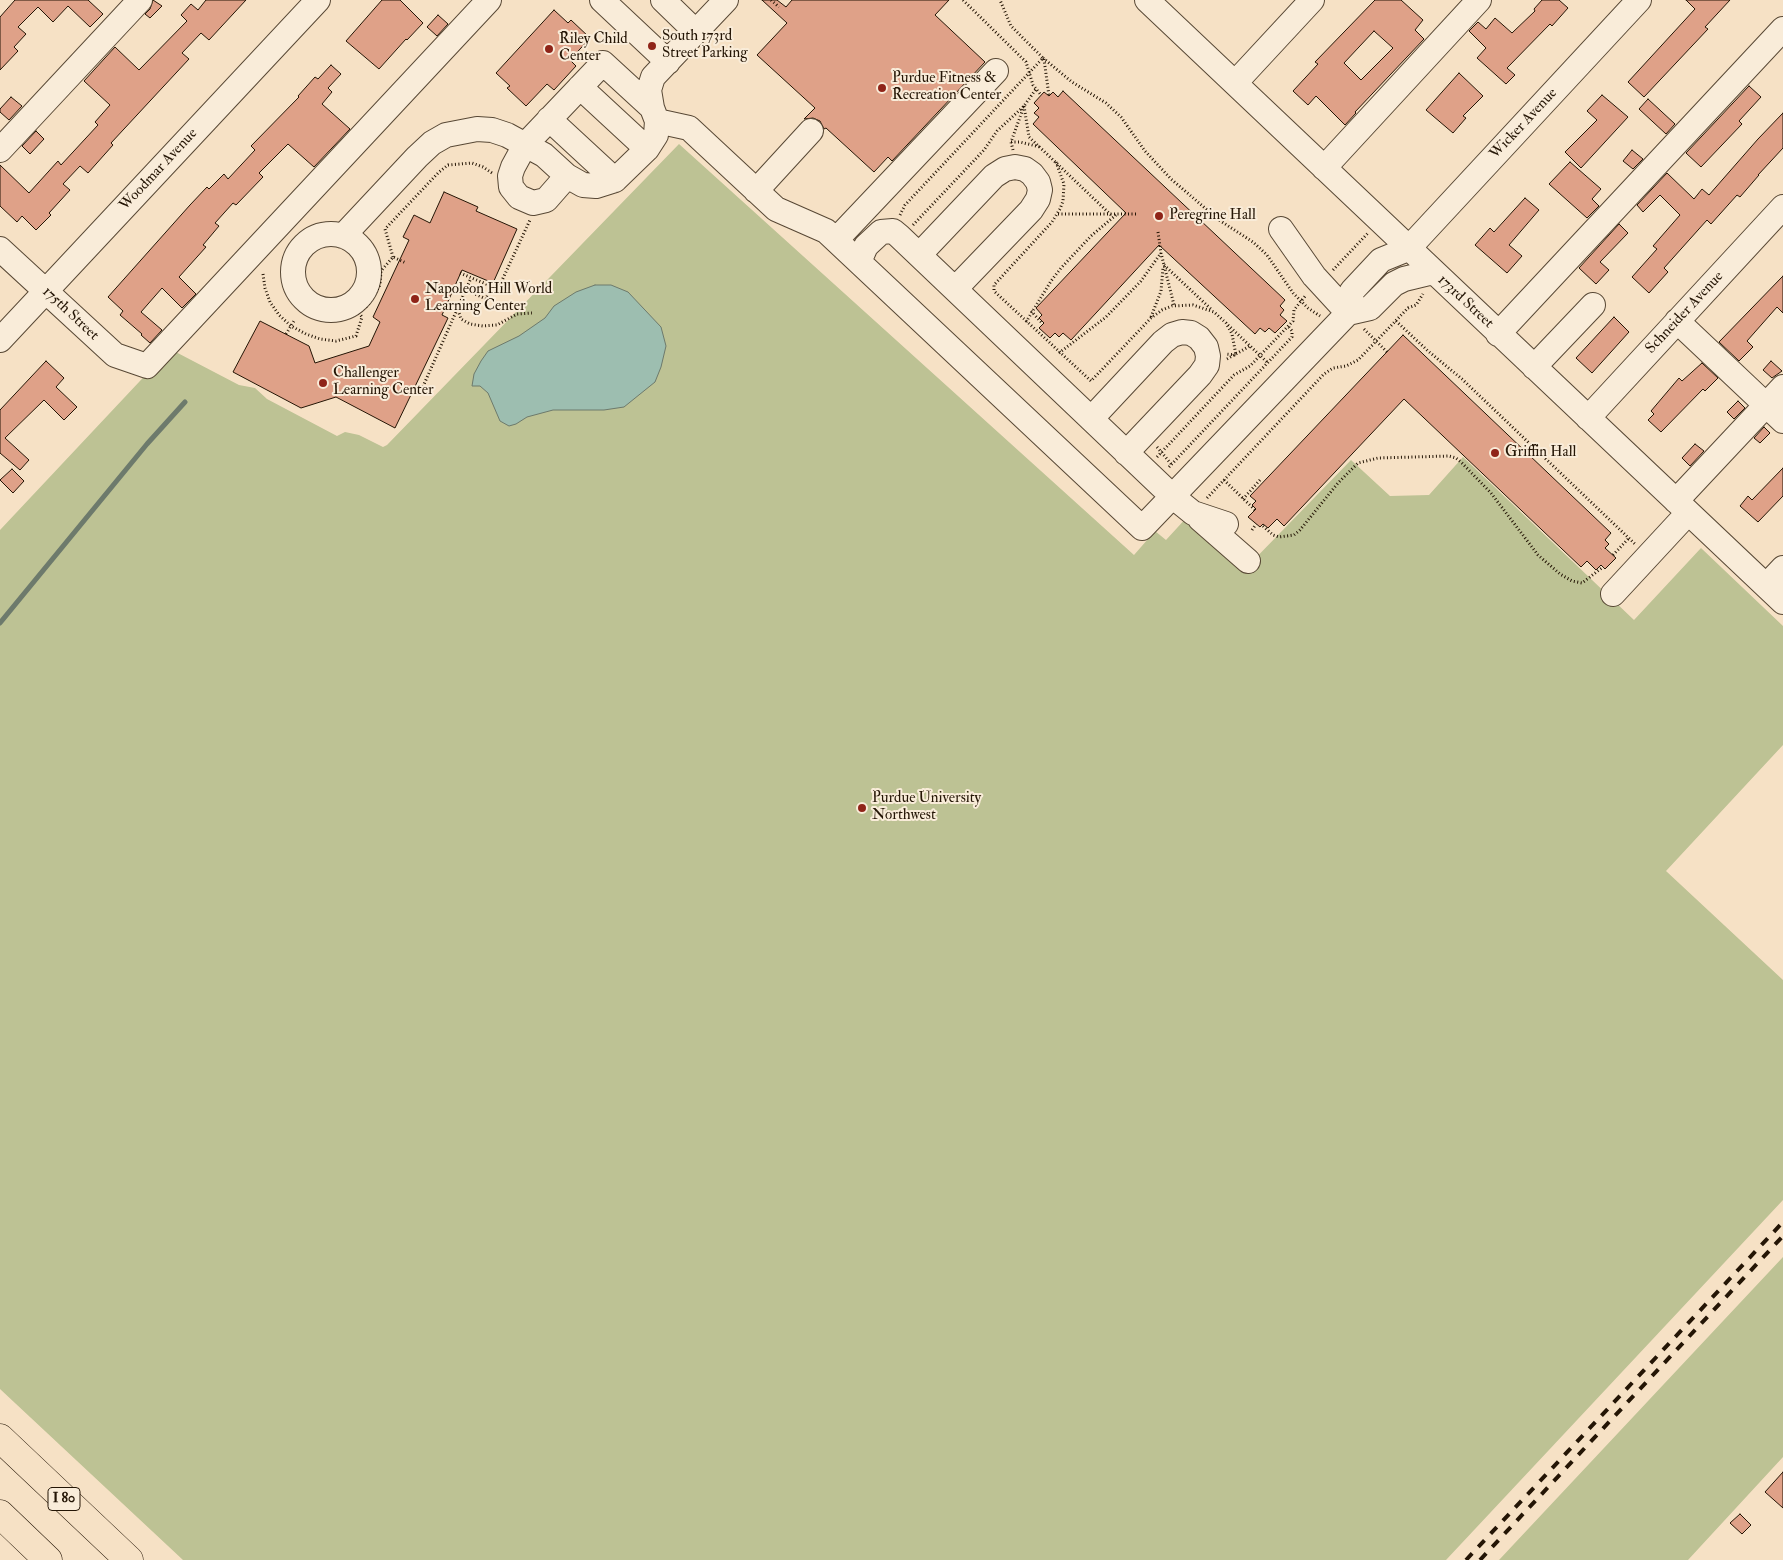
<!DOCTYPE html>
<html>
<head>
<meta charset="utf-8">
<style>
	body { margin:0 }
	canvas { display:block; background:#f6e1c5 }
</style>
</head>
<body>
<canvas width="1783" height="1560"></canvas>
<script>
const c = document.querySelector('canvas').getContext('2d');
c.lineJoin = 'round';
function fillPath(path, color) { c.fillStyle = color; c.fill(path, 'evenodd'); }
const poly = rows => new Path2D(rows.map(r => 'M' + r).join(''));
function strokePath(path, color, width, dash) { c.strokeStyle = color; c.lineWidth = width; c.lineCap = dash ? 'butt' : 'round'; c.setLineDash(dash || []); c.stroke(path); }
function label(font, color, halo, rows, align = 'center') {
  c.font = font + ' "IM FELL Double Pica",serif'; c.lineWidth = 4; c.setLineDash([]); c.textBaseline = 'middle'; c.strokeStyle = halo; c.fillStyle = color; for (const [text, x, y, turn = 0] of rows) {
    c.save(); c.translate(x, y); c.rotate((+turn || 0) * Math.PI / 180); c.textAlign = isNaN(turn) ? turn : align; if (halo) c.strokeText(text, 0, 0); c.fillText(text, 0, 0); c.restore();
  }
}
fillPath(poly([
	[679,144,1134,555,1155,531,1166,540,1188,516,1244,570,1351,460,1390,496,1429,495,1463,457,1634,620,1701,548,1783,626,1783,745,1666,871,1783,980,1783,1200,1446,1560,183,1560,0,1389,0,530,170,349,239,385,255,388,267,399,337,436,345,432,359,435,383,447,387,445],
	[1783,1257,1783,1457,1688,1560,1499,1560]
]), '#bdc294');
const water = poly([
	[595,285,611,285,628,292,661,327,666,346,661,367,655,382,624,407,604,410,553,410,527,417,516,424,509,426,500,421,488,393,480,386,472,386,474,374,481,361,488,351,519,336,545,318,554,306,576,292,595,285]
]);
fillPath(water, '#9dbeb0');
strokePath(water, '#6d7a6c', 1);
strokePath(poly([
	[0,623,147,444,185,402]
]), '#6d7a6c', 5);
const building = poly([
	[15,0,88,0,103,14,90,27,68,6,53,22,38,7,18,27,26,34,14,47,18,51,0,70,0,17,15,0],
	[153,0,162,6,150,18,145,14,150,9,153,0],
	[206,0,246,0,209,40,201,33,182,53,189,59,111,143,113,145,88,173,80,166,63,184,70,190,49,213,51,215,36,230,22,216,17,222,0,206,0,165,29,193,58,161,61,165,98,125,95,122,110,105,84,81,115,47,139,70,187,21,181,15,191,4,198,10,206,0],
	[382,0,400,0,423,23,407,40,406,39,379,69,346,41,382,0],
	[762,0,777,0,786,7,792,0,949,0,935,15,985,62,892,161,888,157,874,172,826,128,824,129,820,121,813,118,804,119,815,108,757,55,787,23,762,0],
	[1375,0,1401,0,1423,20,1415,30,1424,39,1355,112,1356,113,1345,125,1316,96,1308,105,1293,91,1318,64,1315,62,1375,0],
	[1374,31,1393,48,1361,80,1344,63,1374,31],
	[1542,0,1559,0,1568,8,1552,26,1550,24,1507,68,1515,75,1506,84,1477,58,1486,48,1469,31,1478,22,1486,29,1495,18,1512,33,1535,11,1534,9,1542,0],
	[1686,0,1730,0,1705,27,1708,29,1644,97,1628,82,1695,9,1686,0],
	[554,10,568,23,571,20,590,38,570,60,576,66,554,90,547,84,526,106,507,88,510,86,496,73,554,10],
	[438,15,448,24,437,36,427,27,438,15],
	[331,65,341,74,328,88,332,92,322,104,350,129,314,167,288,144,259,173,263,177,236,205,233,203,215,223,219,226,203,245,206,247,179,277,196,294,182,308,162,288,141,312,162,330,150,343,141,335,142,334,120,315,123,311,108,297,190,205,207,187,209,189,224,174,228,179,255,150,251,146,299,97,298,96,315,77,318,79,331,65],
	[1459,73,1483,96,1463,116,1466,118,1453,133,1426,110,1459,73],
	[1749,86,1761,97,1739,121,1742,124,1701,167,1686,153,1749,86],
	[1063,91,1285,300,1280,306,1284,310,1280,315,1287,321,1275,333,1269,328,1265,332,1260,328,1255,334,1159,245,1071,340,1063,333,1059,337,1055,333,1050,338,1039,328,1044,323,1039,318,1042,315,1036,308,1126,213,1033,124,1039,117,1034,113,1039,108,1034,103,1044,92,1049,96,1053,92,1058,97,1063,91],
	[1602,95,1628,117,1581,168,1565,152,1597,120,1587,111,1602,95],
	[11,97,22,106,9,120,0,112,0,109,11,97],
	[1648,99,1675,124,1666,134,1639,109,1648,99],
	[1783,113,1783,148,1758,175,1759,175,1740,197,1737,195,1711,224,1707,220,1664,268,1668,272,1649,293,1632,277,1657,249,1653,246,1680,215,1660,195,1643,212,1637,205,1667,173,1694,199,1702,189,1709,195,1758,139,1783,113],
	[36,131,44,139,30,154,22,146,36,131],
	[1632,150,1643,159,1633,169,1623,161,1632,150],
	[1570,162,1601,189,1592,199,1599,206,1587,218,1549,184,1570,162],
	[444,192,478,207,476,211,517,229,493,283,462,270,442,315,448,318,395,428,336,397,301,408,233,372,260,321,309,346,315,363,369,346,380,322,373,317,409,240,403,237,414,215,430,223,444,192],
	[1525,198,1539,210,1509,245,1522,256,1507,273,1475,245,1490,228,1494,232,1525,198],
	[1619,224,1628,233,1600,262,1609,270,1596,284,1579,268,1619,224],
	[1783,276,1783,313,1777,307,1747,341,1753,347,1739,361,1719,342,1783,276],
	[1614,317,1629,332,1592,373,1576,358,1614,317],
	[1403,335,1611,533,1605,540,1609,544,1605,548,1616,558,1605,569,1601,565,1596,570,1587,561,1581,567,1404,399,1284,526,1277,519,1268,528,1263,524,1260,527,1248,517,1256,509,1252,505,1256,501,1250,496,1403,335],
	[46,361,64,378,56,387,77,407,64,420,44,400,5,438,29,460,20,470,0,453,0,410,46,361],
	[1771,361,1782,371,1772,378,1763,370,1771,361],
	[1702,363,1718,378,1705,391,1703,389,1661,432,1648,420,1654,414,1651,411,1679,378,1682,381,1702,363],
	[1738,401,1745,408,1734,419,1727,412,1738,401],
	[1764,427,1770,433,1760,443,1754,438,1764,427],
	[1695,444,1704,451,1690,466,1682,458,1695,444],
	[1783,468,1783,496,1758,522,1740,506,1748,496,1752,500,1783,468],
	[12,469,24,481,13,493,0,480,12,469],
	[1783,1472,1783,1508,1765,1492,1783,1472],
	[1740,1514,1751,1525,1742,1534,1730,1523,1740,1514]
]);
fillPath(building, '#dfa188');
strokePath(building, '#241505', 1);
const minor = poly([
	[602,0,668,62],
	[663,0,696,32],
	[726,0,653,77,649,90,652,108,657,121,689,128,776,209,826,231,1142,528,1348,313,1352,291,1381,260,1408,249,1639,0],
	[1147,0,1783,602],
	[1235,83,1312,0],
	[580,87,647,149],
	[549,119,615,180],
	[0,150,140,0],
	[1324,168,1479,0],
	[567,176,546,200,533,203,519,197,511,187,510,176,513,167,525,145,603,63,652,108],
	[756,191,811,131],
	[1281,229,1314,276,1348,313],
	'293 272a38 38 0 1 1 76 0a38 38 0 1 1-76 0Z',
	[343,236,417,157,432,143,446,135,477,129,492,130,507,135,544,155,567,176,583,185,596,186,615,180,647,149,656,135,657,121],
	[836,240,996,71],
	[0,249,115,355,147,366,489,0],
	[919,255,994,176,1005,169,1015,167,1025,169,1032,174,1038,182,1040,190,1038,199,1031,210,955,289],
	[859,262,866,246,881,232,893,231,899,236,1172,496,1193,513,1226,524],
	[1348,313,1370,308,1394,284,1404,279,1433,272],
	[1677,321,1783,421],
	[1498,334,1783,29],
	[0,340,318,0],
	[1534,367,1593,305],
	[1588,418,1783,207],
	[1091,419,1163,342,1172,335,1182,332,1191,333,1199,338,1206,347,1208,356,1207,365,1200,375,1126,453],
	[1676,501,1783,387],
	[1200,519,1248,561],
	[1766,586,1783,568],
	[1613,594,1688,513]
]);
const highway = poly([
	[0,1438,129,1560],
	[0,1514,48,1560]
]);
strokePath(minor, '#584835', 26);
strokePath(highway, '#241505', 29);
strokePath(poly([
	[771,0,779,7],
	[963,0,1026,62,1033,85,1041,95],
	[1043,58,1072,82,1106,103,1121,117,1145,151,1171,179,1219,220,1253,242,1267,255,1293,293,1308,308,1320,316],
	[1044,59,1049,96],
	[1024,106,1029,137,1111,215],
	[1011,142,1020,142,1040,147],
	[1013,150,1011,142,1024,106],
	[1056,162,1064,184,1063,201,1060,209,1052,222,994,285,994,291,1091,381,1151,318,1162,310,1172,306,1193,305,1214,312,1226,323,1232,334,1236,355,1226,354],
	[1058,214,1138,214],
	[900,215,905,205,1043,58,1011,26,1000,0],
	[913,225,984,150,997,131,1024,106,1036,89],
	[1158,232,1161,253,1174,305],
	[393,257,385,229,439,172,448,165,472,163,483,167,492,173],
	[1164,265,1212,310],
	[1333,270,1368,233],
	[460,273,498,289,530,220],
	[263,274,265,288,270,302,279,315,291,326,306,334,320,339,336,341,356,336,362,317,352,304],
	[466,290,486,299,491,287],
	[458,310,461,319,470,324,483,326,497,325,517,314,532,313],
	[1031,311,1042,323],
	[1151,317,1161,291,1163,268],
	[334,320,351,316,367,306,380,285,381,271,393,257,406,263],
	[1396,321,1428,351,1462,379,1635,544],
	[1026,322,1051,281,1061,268,1091,236,1116,215],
	[1228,325,1268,363],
	[1364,329,1387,352],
	[286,334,294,321],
	[1059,353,1106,317,1141,281,1161,253],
	[1227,359,1250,346],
	[416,388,421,391,471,278],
	[1157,447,1172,465],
	[1157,457,1234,375,1250,366,1293,321,1294,310,1306,295],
	[1169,467,1292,337,1292,331,1288,326],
	[1224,480,1255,510],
	[1207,498,1324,374,1333,368,1346,366,1358,360,1408,308,1416,305,1423,294],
	[1243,499,1260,480],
	[1263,526,1273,535,1279,537,1294,535,1300,530,1338,483,1358,463,1378,458,1449,456,1456,458,1461,462,1491,493,1538,555,1560,574,1572,581,1582,583,1603,567],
	[1252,530,1256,524],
	[1613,555,1629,538]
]), '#241505', 3, [1, 2.5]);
strokePath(minor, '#f9ecd9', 24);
strokePath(highway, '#f6e1c5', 28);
strokePath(poly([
	[1466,1560,1783,1222],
	[1480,1560,1783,1236]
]), '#241505', 4, [9, 9]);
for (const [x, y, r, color] of [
	[652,46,5,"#8f2418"],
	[549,49,5,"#8f2418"],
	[882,88,5,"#8f2418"],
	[1159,216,5,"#8f2418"],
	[415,299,5,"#8f2418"],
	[323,383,5,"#8f2418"],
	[1495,453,5,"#8f2418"],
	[862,808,5,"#8f2418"]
]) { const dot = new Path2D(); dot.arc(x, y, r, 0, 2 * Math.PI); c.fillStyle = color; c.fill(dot); strokePath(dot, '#f9ecd9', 2); }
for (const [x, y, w] of [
	[64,1499,32]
]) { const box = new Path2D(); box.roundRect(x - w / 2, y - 11.5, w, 23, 4); c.fillStyle = '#f9ecd9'; c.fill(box); strokePath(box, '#241505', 1); }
label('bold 14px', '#241505', null, [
	["I 80",64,1499]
]);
label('15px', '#241505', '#f9ecd9', [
	["South 173rd",662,37],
	["Street Parking",662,54],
	["Riley Child",559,40],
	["Center",559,57],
	["Purdue Fitness &",892,79],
	["Recreation Center",892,96],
	["Peregrine Hall",1169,216],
	["Napoleon Hill World",425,290],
	["Learning Center",425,307],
	["Challenger",333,374],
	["Learning Center",333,391],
	["Griffin Hall",1505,453],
	["Purdue University",872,799],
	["Northwest",872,816]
], 'left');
label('15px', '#241505', '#f9ecd9', [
	["Wicker Avenue",1524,124,-47],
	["Woodmar Avenue",159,170,-47],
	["173rd Street",1465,302,43],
	["Schneider Avenue",1685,313,-47],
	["175th Street",70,314,43]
]);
</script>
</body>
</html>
